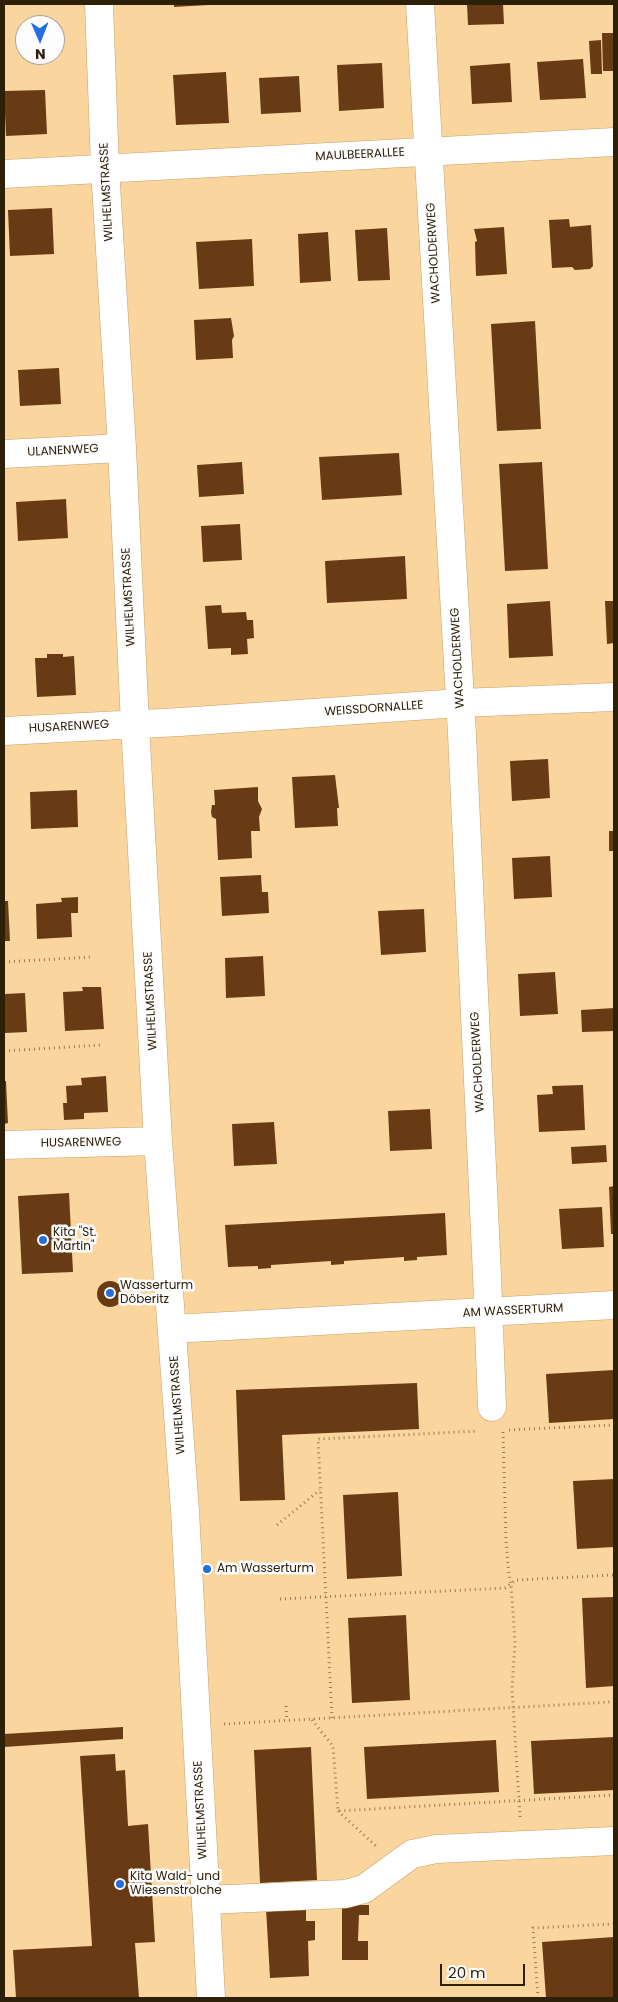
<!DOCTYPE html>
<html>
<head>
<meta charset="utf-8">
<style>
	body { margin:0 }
	#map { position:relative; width:618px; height:2002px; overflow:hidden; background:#fad69e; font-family:Poppins,sans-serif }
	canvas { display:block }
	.frame { position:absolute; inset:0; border:5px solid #2d2009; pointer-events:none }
	.north { position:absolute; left:15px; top:15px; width:50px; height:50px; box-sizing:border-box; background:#fdfdfd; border:1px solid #aaa59b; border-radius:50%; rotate:179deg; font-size:14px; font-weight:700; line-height:20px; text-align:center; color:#2d2009 }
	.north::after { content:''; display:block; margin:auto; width:18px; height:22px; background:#2370dc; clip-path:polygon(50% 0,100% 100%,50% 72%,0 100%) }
	.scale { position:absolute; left:440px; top:1964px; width:85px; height:22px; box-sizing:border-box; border:2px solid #2d2009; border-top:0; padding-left:6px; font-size:15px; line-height:18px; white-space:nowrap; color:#2d2009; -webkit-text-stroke:4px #fdfdfd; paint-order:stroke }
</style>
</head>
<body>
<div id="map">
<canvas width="618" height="2002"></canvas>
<div class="frame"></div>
<div class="north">N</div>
<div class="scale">20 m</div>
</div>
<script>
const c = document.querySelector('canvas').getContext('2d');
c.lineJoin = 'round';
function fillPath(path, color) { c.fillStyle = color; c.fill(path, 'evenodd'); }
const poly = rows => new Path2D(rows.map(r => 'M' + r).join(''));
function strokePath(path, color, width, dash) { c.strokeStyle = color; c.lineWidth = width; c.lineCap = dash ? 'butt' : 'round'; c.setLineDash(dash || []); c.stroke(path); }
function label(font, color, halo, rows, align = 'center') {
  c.font = font + ' Poppins,sans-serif'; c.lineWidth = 5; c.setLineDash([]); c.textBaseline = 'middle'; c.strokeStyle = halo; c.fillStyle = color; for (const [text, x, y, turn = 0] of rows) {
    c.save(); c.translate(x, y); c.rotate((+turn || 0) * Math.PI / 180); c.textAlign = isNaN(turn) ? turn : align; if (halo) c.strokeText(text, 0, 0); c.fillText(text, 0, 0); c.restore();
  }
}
fillPath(poly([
	[174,4,208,4,208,5,174,7],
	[467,4,503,4,504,24,468,25],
	[602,33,614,33,614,71,603,71],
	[601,40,602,74,591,74,589,41],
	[583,59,586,98,540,100,537,62],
	[382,63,384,108,339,111,337,65],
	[510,63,512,102,472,104,470,66],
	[226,72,229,123,176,125,173,75],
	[299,76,301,112,261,114,259,78],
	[45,90,47,134,6,136,4,91],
	[52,208,54,254,10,256,8,210],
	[569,219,570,227,591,225,593,266,590,269,575,270,572,267,552,268,549,220],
	[504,227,507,274,476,276,475,242,477,241,474,229],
	[387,228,390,280,358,281,355,230],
	[328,232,331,281,300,283,298,234],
	[252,239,254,286,199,289,196,242],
	[231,318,234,336,232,340,233,358,196,360,194,320],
	[535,321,541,429,497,431,491,324],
	[59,368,61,404,20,406,18,370],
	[399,453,402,495,322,500,319,457],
	[242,462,244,494,199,497,197,465],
	[542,462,548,569,505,571,499,464],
	[66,499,68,538,18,541,16,502],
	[240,524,242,560,203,562,201,526],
	[405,556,407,599,327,603,325,561],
	[550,601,553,656,509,658,507,604],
	[605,601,614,601,614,643,607,644],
	[221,605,222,613,246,612,247,620,253,620,254,638,247,639,248,654,231,655,231,648,208,649,205,606],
	[47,654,63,654,63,657,74,656,76,695,37,697,35,658,47,658],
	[548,759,550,798,512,801,510,761],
	[335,775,339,808,337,808,338,826,295,828,292,777],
	[258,787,258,801,262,809,259,817,260,831,251,831,252,858,218,860,216,819,212,817,211,812,212,805,215,805,214,790],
	[77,790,78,827,31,829,30,792],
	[609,831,614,831,614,851,609,851],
	[550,856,552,897,514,899,512,858],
	[261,875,262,892,268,892,269,913,222,916,220,877],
	[78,897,78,913,71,913,72,937,37,939,36,904,62,902,61,898],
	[4,901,8,901,10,941,4,941],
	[424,909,426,952,381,955,378,911],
	[263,956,265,996,226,998,225,958],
	[555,972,558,1014,520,1016,518,974],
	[82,987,101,987,104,1029,65,1031,63,992,83,991],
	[25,993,27,1032,4,1033,4,994],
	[614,1008,614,1031,582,1032,581,1010],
	[106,1076,108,1112,84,1113,84,1119,64,1120,63,1103,67,1103,66,1086,82,1085,81,1078],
	[4,1081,6,1081,8,1123,4,1124],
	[583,1085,585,1130,539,1132,537,1095,553,1094,552,1086],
	[430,1109,432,1149,390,1151,388,1111],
	[274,1122,277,1164,234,1166,232,1124],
	[606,1145,607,1162,572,1164,571,1147],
	[614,1186,614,1234,611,1234,609,1187],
	[69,1193,73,1272,22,1274,18,1196],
	[602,1207,604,1247,562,1249,559,1209],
	[445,1213,447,1255,417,1257,417,1260,404,1261,404,1257,344,1261,344,1264,331,1265,331,1261,271,1265,271,1268,258,1269,258,1266,228,1267,225,1225],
	'97 1294a13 13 0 1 1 26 0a13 13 0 1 1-26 0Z',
	[614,1370,614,1419,549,1423,546,1374],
	[417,1383,419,1429,282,1435,285,1500,240,1501,236,1390],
	[614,1479,614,1547,577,1549,573,1481],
	[398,1492,402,1576,347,1579,343,1495],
	[614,1597,614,1686,586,1688,582,1598],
	[406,1615,410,1700,352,1703,348,1618],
	[123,1727,123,1739,4,1747,4,1734],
	[614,1737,614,1790,534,1794,531,1741],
	[496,1740,499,1792,367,1799,364,1747],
	[311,1747,317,1880,260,1883,254,1750],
	[115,1754,116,1771,125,1770,128,1826,148,1824,155,1942,135,1943,139,1998,16,1998,13,1950,92,1946,80,1756],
	[342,1905,369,1905,369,1915,359,1915,358,1941,368,1941,368,1960,342,1960],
	[306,1906,306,1921,315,1921,315,1940,308,1941,309,1976,270,1978,266,1908],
	[614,1937,614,1998,546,1998,542,1942]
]), '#683b14');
const minor = poly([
	[99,4,105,168,122,448,135,724,158,1141,185,1511,211,1998],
	[420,4,462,734,487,1275,492,1407],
	[4,174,614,142],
	[4,454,122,448],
	[4,731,180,722,460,703,614,697],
	[4,1145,158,1141],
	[172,1329,614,1305],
	[206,1900,345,1894,364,1889,412,1854,436,1849,614,1841]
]);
strokePath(minor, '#c4a16b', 29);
strokePath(poly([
	[4,962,91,957],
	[4,1051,101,1045],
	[509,1430,614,1425],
	[503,1432,506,1541,509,1575,511,1583,515,1643,512,1688,520,1817],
	[277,1525,320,1490],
	[280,1599,505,1588,516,1580,614,1575],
	[286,1706,287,1721],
	[332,1718,318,1439,478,1431],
	[312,1720,333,1746,338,1811,614,1795],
	[224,1724,610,1702],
	[338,1811,376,1846],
	[538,1998,533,1928,614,1924]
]), '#967d55', 3, [1, 4]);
strokePath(minor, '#fff', 28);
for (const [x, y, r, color] of [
	[43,1240,5,"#2370dc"],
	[110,1293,5,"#2370dc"],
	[207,1569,5,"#2370dc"],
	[120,1884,5,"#2370dc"]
]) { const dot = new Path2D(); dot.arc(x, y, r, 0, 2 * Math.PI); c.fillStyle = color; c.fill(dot); strokePath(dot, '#fdfdfd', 2); }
label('12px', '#2d2009', '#fdfdfd', [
	["MAULBEERALLEE",360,155,-3],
	["WILHELMSTRASSE",107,192,-93],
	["WACHOLDERWEG",434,253,-93],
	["ULANENWEG",63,451,-3],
	["WILHELMSTRASSE",129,597,-93],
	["WACHOLDERWEG",458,658,-93],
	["WEISSDORNALLEE",374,709,-4],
	["HUSARENWEG",69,727,-3],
	["WILHELMSTRASSE",151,1001,-93],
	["WACHOLDERWEG",478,1062,-93],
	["HUSARENWEG",81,1143,-1],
	["AM WASSERTURM",513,1311,-3],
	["WILHELMSTRASSE",178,1405,-94],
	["WILHELMSTRASSE",201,1810,-93]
]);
label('12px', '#2d2009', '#fdfdfd', [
	["Kita \"St.",53,1233],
	["Martin\"",53,1247],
	["Wasserturm",120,1286],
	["Döberitz",120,1300],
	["Am Wasserturm",217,1569],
	["Kita Wald- und",130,1877],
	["Wiesenstrolche",130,1891]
], 'left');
</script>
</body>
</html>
